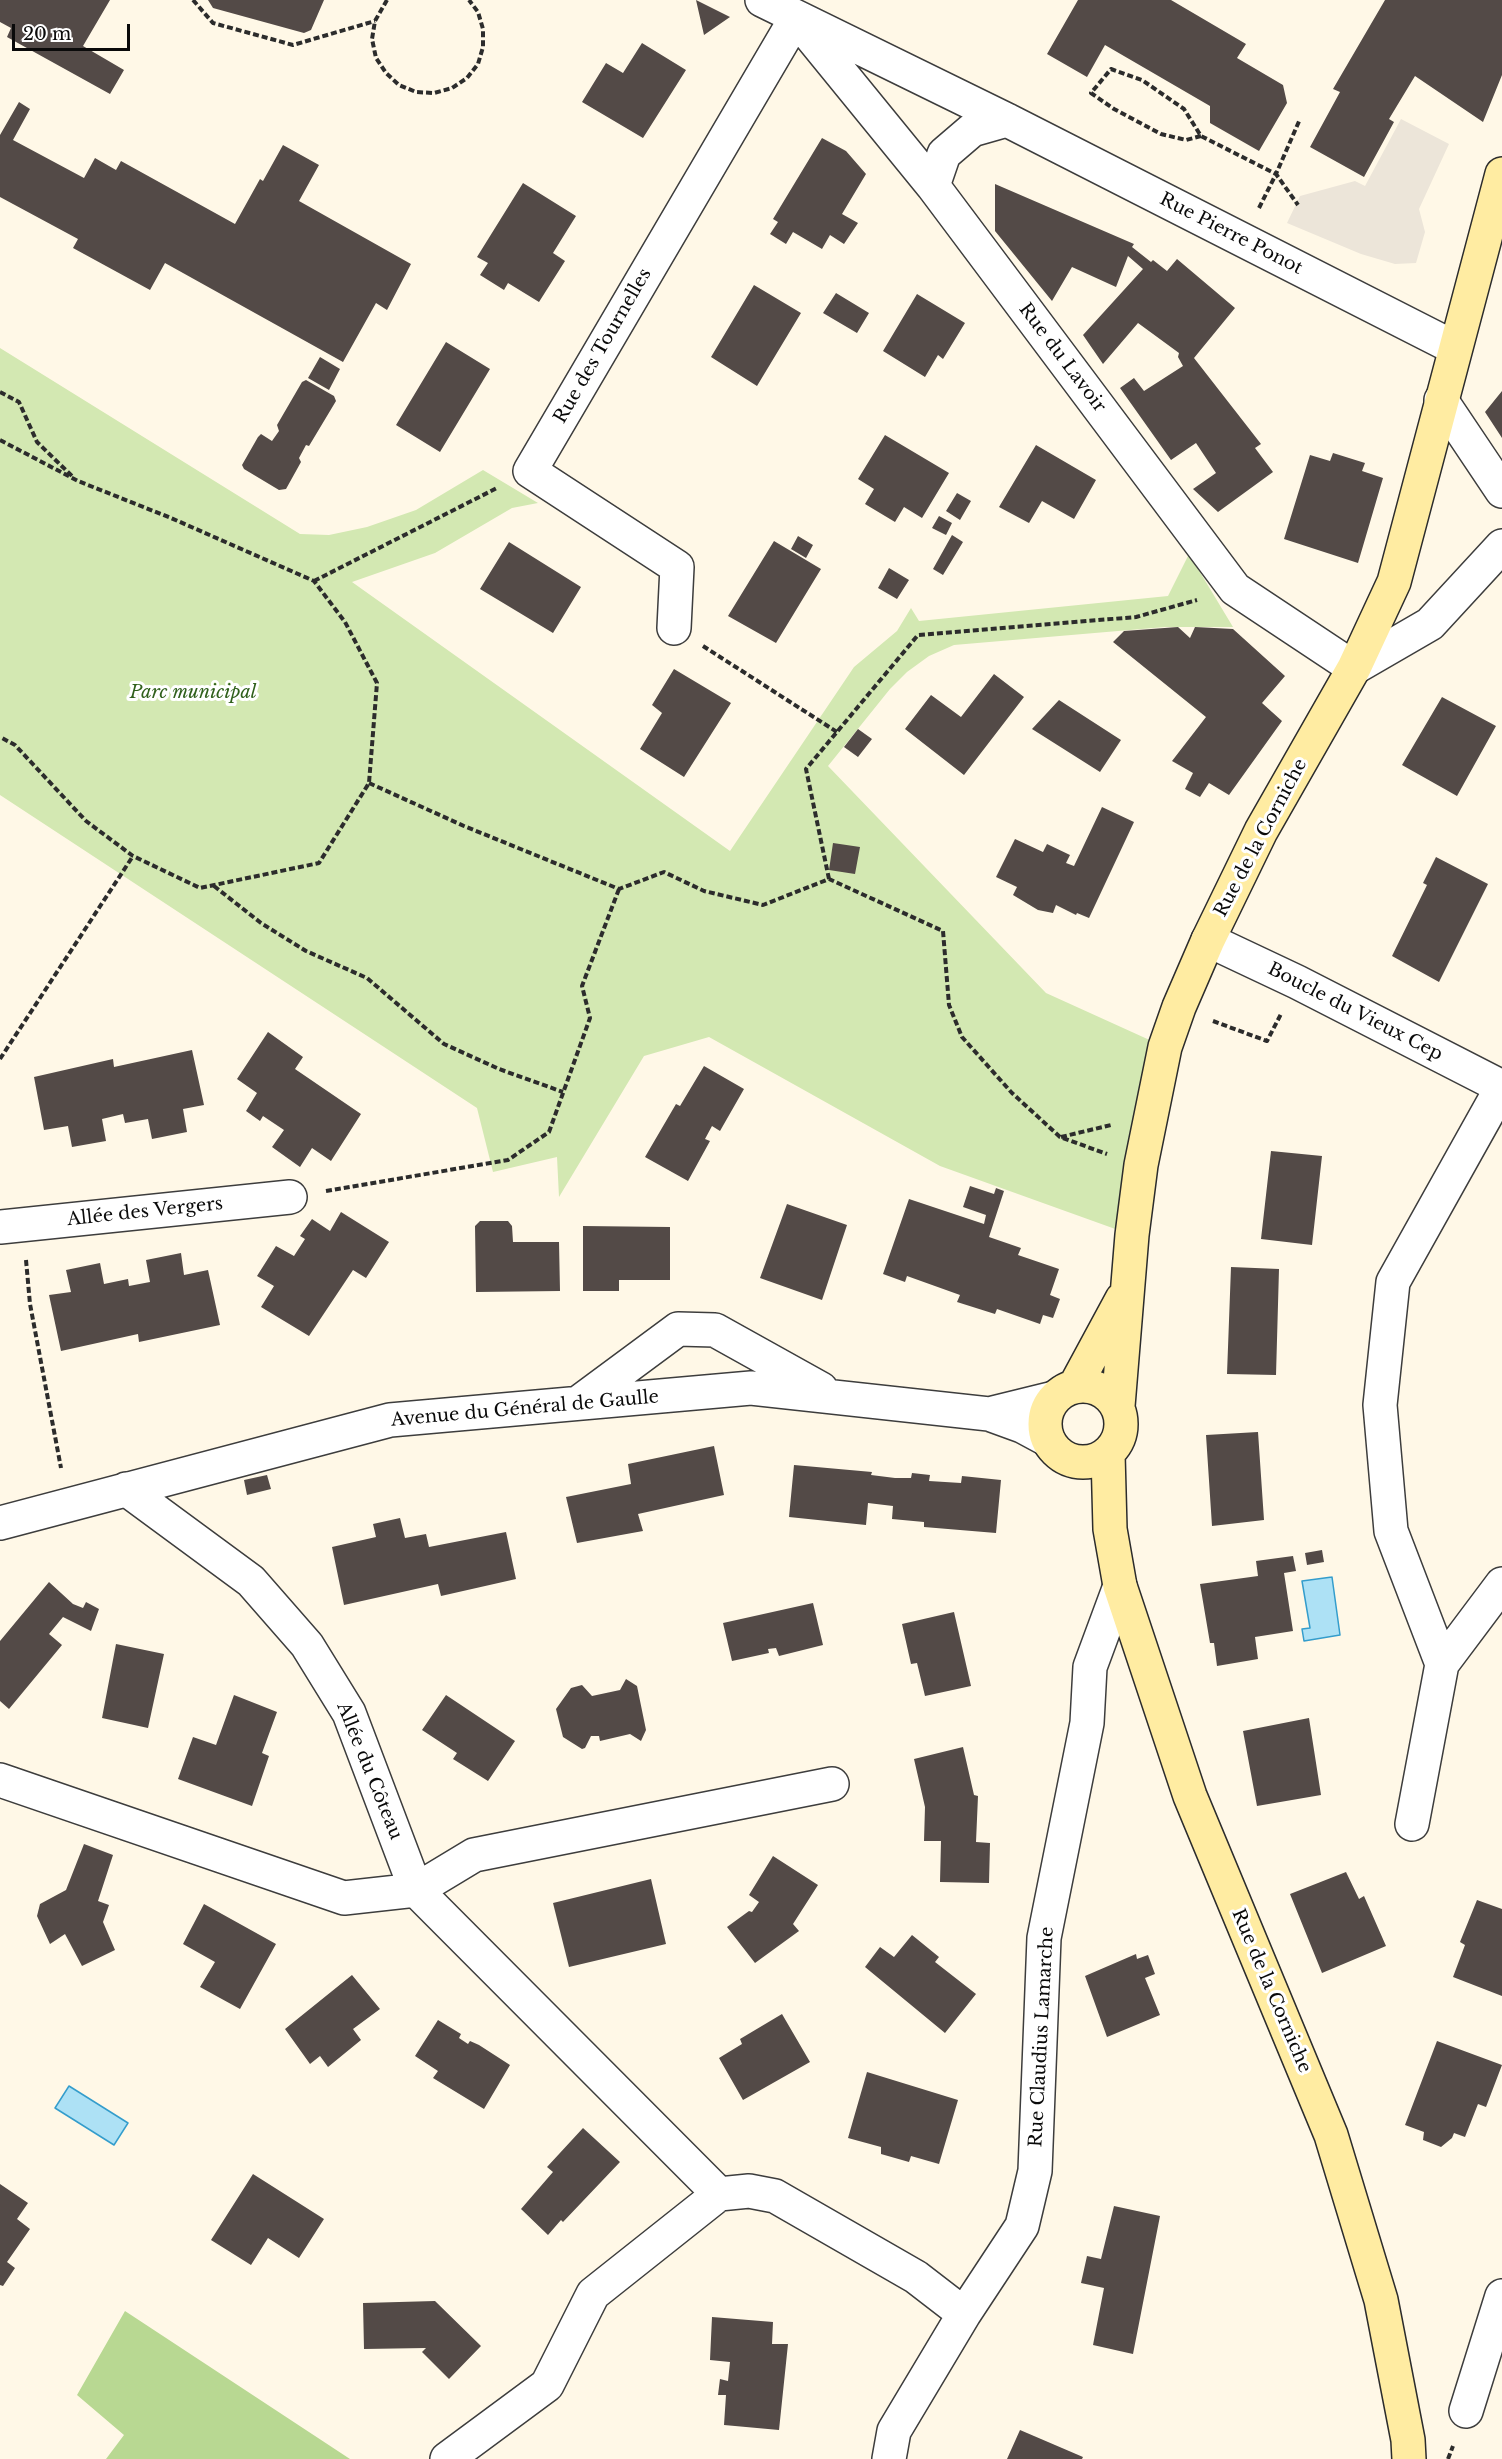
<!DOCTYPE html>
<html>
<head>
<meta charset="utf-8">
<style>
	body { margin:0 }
	#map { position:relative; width:1502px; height:2459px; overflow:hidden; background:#fff8e7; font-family:"Libre Baskerville",serif }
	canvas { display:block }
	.scale { position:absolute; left:12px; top:24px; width:118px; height:27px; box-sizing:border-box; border:3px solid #0a0a0a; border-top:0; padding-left:8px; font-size:18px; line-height:21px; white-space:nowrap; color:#0a0a0a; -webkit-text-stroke:4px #fff; paint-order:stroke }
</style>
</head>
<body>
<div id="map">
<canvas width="1502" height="2459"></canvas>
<div class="scale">20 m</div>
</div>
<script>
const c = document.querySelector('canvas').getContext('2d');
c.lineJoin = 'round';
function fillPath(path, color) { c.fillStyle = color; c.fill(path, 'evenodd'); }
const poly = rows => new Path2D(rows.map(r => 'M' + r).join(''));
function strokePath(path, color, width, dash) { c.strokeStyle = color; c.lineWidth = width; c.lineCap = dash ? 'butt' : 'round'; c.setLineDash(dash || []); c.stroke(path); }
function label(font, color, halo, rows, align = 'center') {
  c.font = font + ' "Libre Baskerville",serif'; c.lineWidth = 6; c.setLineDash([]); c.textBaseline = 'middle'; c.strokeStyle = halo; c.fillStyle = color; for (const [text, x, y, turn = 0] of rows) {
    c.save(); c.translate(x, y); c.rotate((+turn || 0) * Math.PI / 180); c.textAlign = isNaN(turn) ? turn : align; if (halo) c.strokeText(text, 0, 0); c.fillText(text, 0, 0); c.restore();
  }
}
fillPath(poly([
	[0,348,300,534,329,535,367,527,416,510,483,470,538,503,512,508,435,553,352,582,730,851,854,667,897,631,911,608,919,621,1168,596,1189,554,1233,627,1165,627,954,645,929,656,907,672,890,689,828,766,1046,993,1165,1047,1132,1235,940,1166,709,1037,644,1056,559,1197,557,1157,493,1172,477,1108,0,795]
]), '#d3e8b2');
fillPath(poly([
	[125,2311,350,2459,106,2459,124,2435,77,2395]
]), '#b8d892');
fillPath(poly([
	[1401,119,1449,144,1419,209,1425,232,1416,263,1395,264,1361,254,1287,223,1300,196,1355,181,1365,186]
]), '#ece5d9');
const water = poly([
	[1332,1577,1340,1635,1304,1641,1302,1629,1310,1628,1302,1581,1332,1577],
	[69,2086,128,2123,114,2145,55,2108,69,2086]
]);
fillPath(water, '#ade1f5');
strokePath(water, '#349dcc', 1.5);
fillPath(poly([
	[0,0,110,0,83,46,124,70,110,94,7,37,11,28,0,22],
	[208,0,324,0,311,30,304,33,213,8],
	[696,0,730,17,704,35],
	[1078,0,1171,0,1246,44,1237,58,1283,85,1287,103,1259,151,1210,123,1210,106,1105,45,1087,77,1047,54],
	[1385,0,1502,0,1502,75,1483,122,1415,76,1389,119,1394,122,1364,177,1310,147,1340,92,1333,89],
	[642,43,686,70,643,138,582,102,606,63,623,73],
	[19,102,30,109,13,140,84,178,95,158,116,170,121,161,235,224,260,179,263,181,283,145,319,165,299,201,411,264,387,310,376,303,343,362,165,263,150,290,73,248,78,239,0,197,0,135],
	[822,138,846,151,866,174,842,214,858,223,844,244,830,235,822,249,793,232,786,244,770,234,778,222,773,219],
	[523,183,576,216,553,253,565,261,539,302,508,283,504,290,480,275,488,263,477,257],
	[995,184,1134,244,1132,247,1151,262,1153,260,1167,271,1177,259,1235,308,1194,358,1261,444,1255,448,1273,472,1218,512,1193,489,1216,473,1196,443,1171,460,1120,388,1134,378,1144,391,1183,366,1178,357,1179,353,1138,323,1103,364,1083,335,1143,269,1128,256,1116,287,1072,267,1052,301,995,231],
	[754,285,801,313,757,386,711,357],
	[836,293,869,313,857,333,823,313],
	[917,294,965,323,943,359,938,355,925,377,883,351],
	[446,342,490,369,440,452,396,425],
	[320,357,340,369,329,390,308,378],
	[306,380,334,396,336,401,309,446,306,445,299,458,301,462,286,489,279,490,244,469,242,465,258,437,261,434,272,441,279,431,277,425,302,382],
	[1502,391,1502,438,1485,412],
	[885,435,949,473,922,518,904,507,895,522,865,504,874,489,858,479],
	[1036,445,1096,480,1074,519,1042,501,1029,523,999,507],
	[1333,453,1365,463,1362,471,1383,478,1358,563,1284,539,1310,455,1330,461],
	[957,493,971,501,960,520,946,511],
	[939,516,952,523,946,535,932,528],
	[952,535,963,542,943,575,933,569],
	[798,536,813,545,806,558,791,549],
	[774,541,821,569,776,643,728,616],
	[509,542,581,587,553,633,480,589],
	[889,568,909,580,897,599,878,588],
	[1178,627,1190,638,1195,627,1233,629,1285,676,1262,703,1282,721,1229,795,1209,783,1200,797,1185,789,1193,773,1172,761,1206,717,1113,642,1124,631],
	[674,669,731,703,684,777,640,749,662,713,652,705],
	[994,674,1024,697,964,775,905,729,931,695,961,717],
	[1442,697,1496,726,1457,796,1402,765],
	[1059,700,1121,740,1100,772,1032,729],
	[858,729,872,739,858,757,844,747],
	[1102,807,1134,822,1089,918,1077,913,1076,915,1056,905,1053,913,1038,910,1013,895,1017,887,996,877,1015,839,1043,852,1047,844,1070,855,1066,863,1074,866],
	[833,843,860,847,855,874,829,870],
	[1436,857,1488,884,1439,982,1392,956,1427,885,1423,883],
	[268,1032,303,1057,295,1069,361,1114,331,1161,312,1148,300,1167,272,1147,284,1130,263,1116,260,1121,246,1111,257,1093,237,1079],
	[192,1050,204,1105,183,1109,187,1132,152,1139,148,1119,125,1123,123,1114,102,1119,106,1141,72,1147,68,1126,44,1130,34,1077,113,1059,114,1067],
	[704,1066,744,1089,720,1131,712,1126,705,1139,710,1141,688,1181,645,1157,676,1104,680,1106],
	[1271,1151,1322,1156,1312,1245,1261,1239],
	[970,1186,994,1194,996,1188,1004,1191,989,1237,1021,1248,1018,1255,1059,1269,1050,1295,1060,1299,1053,1318,1043,1315,1040,1324,997,1309,995,1314,957,1302,960,1295,907,1276,905,1282,883,1274,909,1199,984,1224,986,1215,963,1207],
	[787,1204,847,1225,822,1300,760,1278],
	[341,1212,389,1242,366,1278,353,1270,309,1336,261,1307,274,1286,257,1276,276,1246,294,1256,305,1239,300,1236,312,1219,330,1231],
	[480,1221,508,1221,512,1226,513,1242,559,1242,560,1291,476,1292,475,1226],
	[583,1226,670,1227,670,1280,619,1280,619,1291,583,1291],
	[181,1253,184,1275,208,1270,220,1325,139,1342,138,1334,61,1351,49,1295,71,1292,66,1270,100,1263,104,1284,128,1279,129,1286,150,1282,146,1260],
	[1231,1267,1279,1269,1276,1375,1227,1374],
	[1258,1432,1264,1520,1212,1526,1206,1435],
	[714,1446,724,1495,638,1514,643,1531,577,1543,566,1497,631,1484,628,1464],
	[794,1465,872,1472,871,1475,895,1478,911,1478,912,1473,930,1475,929,1481,961,1483,962,1476,1001,1480,996,1533,924,1527,924,1522,892,1519,893,1506,868,1503,866,1525,789,1517],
	[267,1475,271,1489,247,1495,244,1480],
	[400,1518,405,1538,426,1534,429,1547,506,1532,516,1579,441,1596,438,1584,344,1605,332,1547,376,1537,373,1524],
	[1322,1550,1324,1562,1307,1565,1305,1553],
	[1293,1556,1296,1571,1284,1573,1293,1631,1255,1637,1258,1659,1217,1666,1214,1643,1210,1643,1200,1584,1258,1576,1256,1561],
	[49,1582,73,1604,83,1608,86,1602,99,1609,91,1631,63,1617,49,1634,62,1645,9,1709,0,1701,0,1641],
	[813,1603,823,1645,779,1656,776,1648,768,1649,769,1653,732,1661,723,1623],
	[954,1612,971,1686,925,1696,917,1663,911,1664,902,1624],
	[116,1644,164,1654,148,1728,102,1718],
	[626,1679,637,1686,646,1730,641,1741,630,1734,600,1741,599,1736,591,1736,585,1748,582,1749,563,1737,556,1709,571,1688,582,1685,592,1696,620,1690],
	[234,1695,277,1712,262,1753,269,1756,252,1806,178,1779,193,1737,216,1745],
	[446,1695,515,1741,488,1781,453,1759,457,1753,422,1730],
	[1309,1718,1321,1795,1257,1806,1243,1731],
	[963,1747,974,1795,978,1796,976,1842,990,1843,989,1883,940,1882,941,1841,924,1841,925,1807,914,1759],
	[84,1844,113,1855,98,1901,109,1905,103,1922,115,1950,82,1966,65,1934,50,1944,37,1916,40,1904,66,1890],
	[773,1856,818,1885,793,1924,799,1931,755,1963,727,1927,749,1911,752,1912,759,1902,749,1895],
	[1346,1872,1359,1899,1364,1896,1386,1946,1322,1973,1290,1894],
	[651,1879,666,1944,569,1967,553,1903],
	[1477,1900,1502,1909,1502,1996,1453,1977,1465,1945,1460,1942],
	[204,1904,276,1944,240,2009,200,1987,215,1962,183,1944],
	[912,1935,939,1957,935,1962,976,1994,945,2033,865,1967,880,1947,894,1957],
	[1136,1954,1137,1959,1148,1955,1155,1974,1145,1978,1160,2015,1107,2037,1085,1976],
	[352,1975,380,2009,353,2029,361,2040,328,2067,320,2056,310,2064,285,2029],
	[782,2014,810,2062,743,2100,719,2058,742,2044,740,2039],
	[438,2020,461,2034,459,2038,468,2044,470,2041,479,2045,510,2065,484,2109,433,2078,438,2071,415,2056],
	[1437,2041,1502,2065,1486,2107,1478,2104,1465,2137,1454,2133,1452,2138,1441,2147,1423,2140,1424,2132,1405,2125],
	[867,2072,958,2100,939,2164,911,2156,909,2162,881,2154,881,2147,848,2138],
	[583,2128,620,2162,563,2222,561,2220,548,2235,521,2209,553,2172,547,2167],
	[253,2174,324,2219,299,2258,268,2238,251,2265,211,2240],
	[0,2184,28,2203,17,2219,30,2229,7,2262,15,2268,3,2286,0,2285],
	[1114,2206,1160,2216,1133,2354,1093,2345,1104,2288,1081,2283,1087,2256,1101,2259],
	[435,2301,481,2346,449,2379,422,2352,426,2348,364,2349,363,2303],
	[712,2317,773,2322,772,2344,788,2344,779,2430,724,2425,726,2395,718,2395,720,2379,728,2381,730,2362,710,2360],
	[1020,2430,1083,2457,1082,2459,1007,2459]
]), '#534a47');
const street = poly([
	[762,0,1007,120,1455,348],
	[796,18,933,186,1235,589,1354,668,1430,624,1502,546],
	[933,186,944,154,972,130,1007,120],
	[1441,400,1502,491],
	[674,628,677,567,530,471,796,18],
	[1208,940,1297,982,1502,1087],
	[0,1227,290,1197],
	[578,1403,678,1329,715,1330,821,1389],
	[989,1414,1054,1398],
	[126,1489,251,1581,307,1645,349,1713,416,1890,719,2194],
	[0,1523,390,1420,751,1388,989,1414,1022,1426,1048,1440],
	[1442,1664,1391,1531,1380,1405,1393,1282,1502,1087],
	[0,1780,344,1898,416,1890,474,1855,832,1784],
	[1412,1824,1442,1664,1502,1584],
	[1466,2411,1502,2296],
	[447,2459,547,2385,593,2294,719,2194,749,2191,775,2196,916,2277,964,2314],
	[889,2459,894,2431,964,2314,1022,2226,1035,2171,1044,1938,1087,1723,1090,1667,1120,1586]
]);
const secondary = poly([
	'1045 1424a38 38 0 1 1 76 0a38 38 0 1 1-76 0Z',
	[1075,1386,1122,1299],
	[1118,1406,1132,1235,1141,1165,1165,1047,1179,1007,1208,940,1261,831,1354,668,1394,582,1502,174],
	[1108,1454,1110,1529,1120,1586,1190,1796,1331,2135,1381,2300,1408,2440,1409,2459]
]);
strokePath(street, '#3d3d3d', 36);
strokePath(secondary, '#2c2c2c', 36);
strokePath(poly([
	[193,0,213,23,293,45,375,21],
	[387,0,375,21,372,39,376,58,386,73,399,85,416,92,434,93,452,88,467,78,478,64,483,47,483,29,478,12,469,0],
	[1201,136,1186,140,1161,134,1114,109,1091,93,1111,69,1142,80,1184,109,1201,136,1276,174,1300,119],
	[1259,208,1276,174,1298,205],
	[0,392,19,402,37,442,73,477],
	[0,440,78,481,171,518,314,581,345,622,377,683,369,783,319,863,200,888,133,856,86,821,15,745,0,737],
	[314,581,497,488],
	[703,646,837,732],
	[369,783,464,826,619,889,664,872,704,891,763,905,829,879,943,931,949,1005,962,1037,1012,1093,1060,1137,1107,1154],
	[829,879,806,769,918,635,1136,617,1197,600],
	[214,886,261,923,306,951,367,978,444,1044,499,1069,563,1092],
	[1213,1021,1267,1041,1281,1014],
	[0,1059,133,856],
	[1061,1137,1111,1125],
	[326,1191,508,1160,549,1132,590,1018,582,986,619,889],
	[26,1260,30,1304,61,1468],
	[1448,2459,1453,2446]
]), '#2c2c2c', 4, [6, 3]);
strokePath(street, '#fff', 33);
strokePath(secondary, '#ffeca2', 33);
label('18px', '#0a0a0a', '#fff', [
	["Rue Pierre Ponot",1231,234,27],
	["Rue des Tournelles",603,346,-60],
	["Rue du Lavoir",1062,358,53],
	["Rue de la Corniche",1261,838,-62],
	["Boucle du Vieux Cep",1355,1012,27],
	["Allée des Vergers",145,1212,-6],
	["Avenue du Général de Gaulle",525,1409,-5],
	["Allée du Côteau",369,1771,68],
	["Rue de la Corniche",1271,1991,67],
	["Rue Claudius Lamarche",1042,2037,-87]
]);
label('italic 18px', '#30601c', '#fff', [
	["Parc municipal",193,693]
]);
</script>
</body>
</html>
